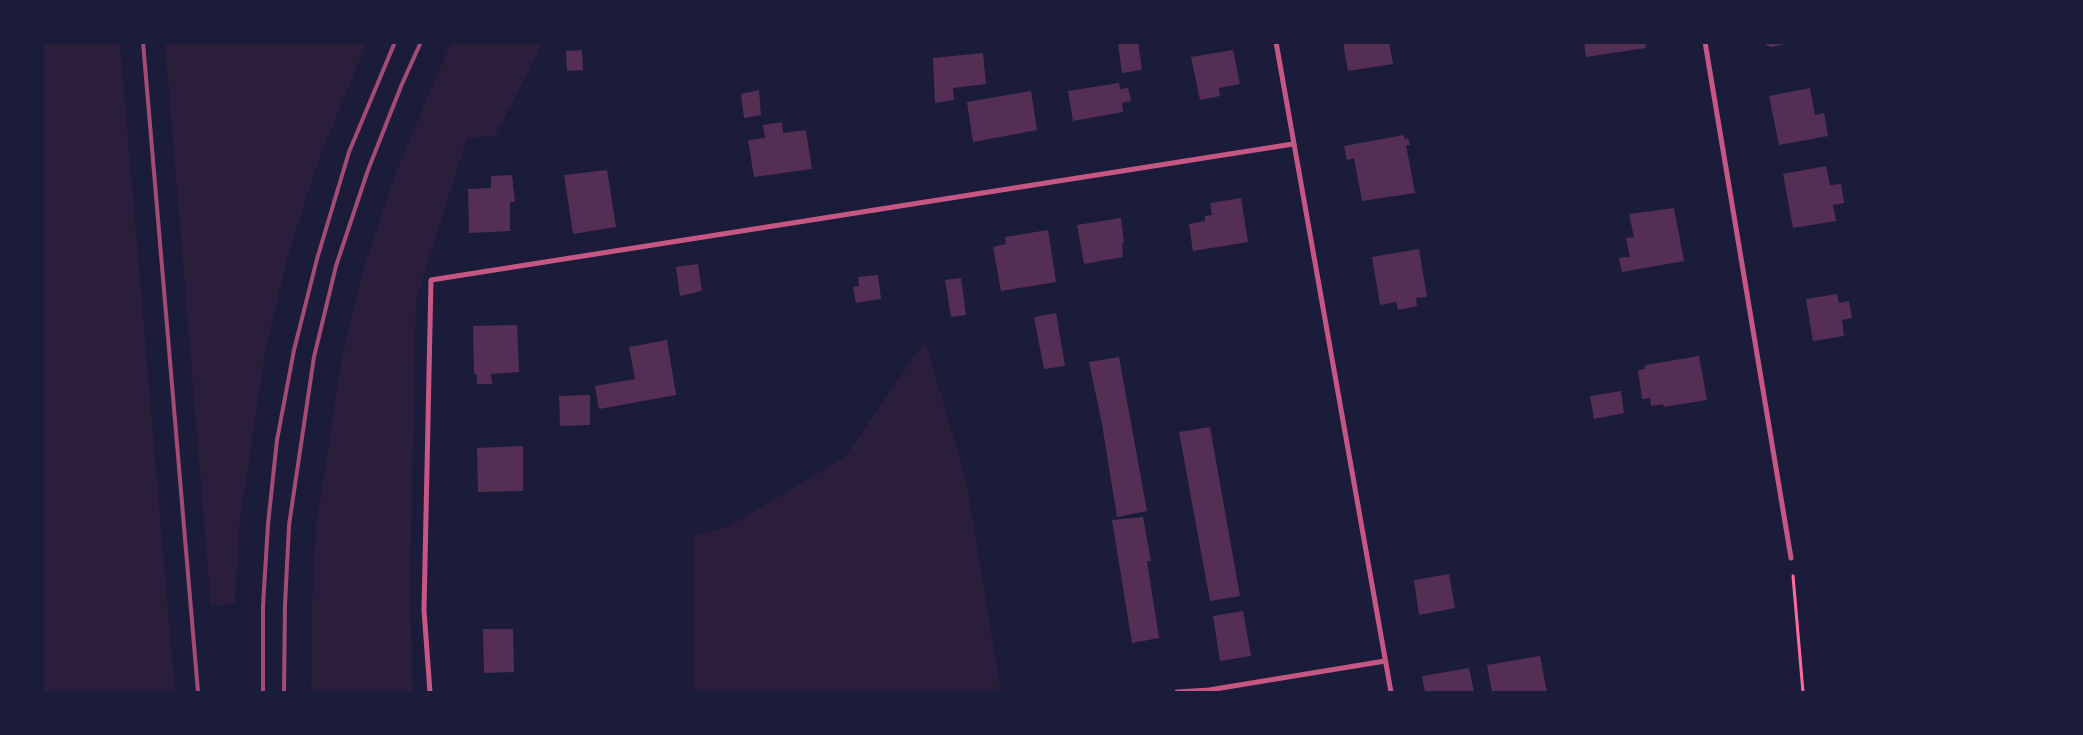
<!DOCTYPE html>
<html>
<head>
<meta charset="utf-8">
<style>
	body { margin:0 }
	#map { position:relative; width:2083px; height:735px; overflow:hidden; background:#1b1b3a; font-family:Rubik,sans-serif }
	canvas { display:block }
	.frame { position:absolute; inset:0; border:44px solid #1b1b3a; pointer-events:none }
</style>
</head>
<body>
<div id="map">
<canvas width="2083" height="735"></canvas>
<div class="frame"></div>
</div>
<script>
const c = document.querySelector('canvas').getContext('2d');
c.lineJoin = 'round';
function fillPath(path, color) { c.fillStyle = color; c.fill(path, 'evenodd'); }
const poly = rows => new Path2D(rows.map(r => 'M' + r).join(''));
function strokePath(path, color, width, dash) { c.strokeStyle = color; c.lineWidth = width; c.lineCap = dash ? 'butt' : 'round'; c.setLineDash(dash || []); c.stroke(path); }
fillPath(poly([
	[42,43,120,43,175,692,43,692],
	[165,43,367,43,321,154,289,252,266,347,240,520,235,603,211,607],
	[451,43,543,43,495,136,467,138,416,301,410,589,413,692,311,692,312,606,316,528,341,362,362,273,393,180,428,95],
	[925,340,966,479,1001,692,694,692,694,536,731,525,845,457]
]), '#2a1e3b');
fillPath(poly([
	[1138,42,1142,70,1122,73,1118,43],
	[1343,42,1389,42,1393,64,1348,71],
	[1584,42,1645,42,1646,48,1586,57],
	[1766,42,1788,42,1789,43,1772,47,1767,46],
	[582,50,583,70,567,71,566,51],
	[1233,50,1240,84,1219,88,1220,96,1200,100,1191,57],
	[983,53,986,84,953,88,954,100,935,103,933,58],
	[1119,83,1120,89,1128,88,1131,101,1122,103,1123,112,1073,121,1068,91],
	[1810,88,1815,115,1824,113,1828,136,1779,145,1769,96],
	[759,90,761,115,744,118,741,94],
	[1031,91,1037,130,973,142,967,102],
	[782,122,783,133,806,130,812,169,754,177,748,140,765,138,763,125],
	[1404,135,1405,139,1408,138,1410,145,1406,145,1415,193,1362,201,1354,158,1347,160,1344,146],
	[1826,166,1830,185,1841,184,1844,203,1833,205,1836,221,1793,228,1783,174],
	[607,170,616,227,573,234,564,175],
	[512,175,515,202,510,202,510,231,469,233,468,189,491,188,491,176],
	[1241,198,1248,242,1193,251,1189,224,1205,221,1205,216,1212,215,1210,203],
	[1674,208,1684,261,1622,272,1619,258,1630,257,1626,238,1634,237,1629,214],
	[1121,218,1124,243,1122,243,1123,257,1084,264,1077,225],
	[1048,230,1056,282,1001,291,993,247,1006,244,1005,237],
	[1419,249,1427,297,1416,298,1417,306,1398,310,1396,302,1380,305,1372,257],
	[698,264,702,291,680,296,676,267],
	[878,275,881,299,856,303,853,287,859,286,858,277],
	[961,278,966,315,951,317,945,280],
	[1837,294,1839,303,1849,301,1852,318,1842,320,1844,336,1813,341,1806,299],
	[1056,313,1065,366,1044,369,1034,317],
	[517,325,519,372,491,374,492,384,477,384,477,374,474,374,473,326],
	[667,340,676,395,599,409,595,386,635,379,629,347],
	[1699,356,1707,400,1664,407,1663,404,1651,406,1650,398,1642,399,1638,370,1645,369,1645,365],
	[1119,357,1147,511,1117,517,1102,424,1089,362],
	[1621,391,1624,413,1594,419,1590,396],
	[590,395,590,425,560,426,559,396],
	[1210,427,1240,596,1210,601,1179,432],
	[523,446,523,491,478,492,477,448],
	[1143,517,1151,561,1147,561,1159,638,1132,643,1112,520],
	[1449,574,1455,608,1419,615,1414,580],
	[1243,611,1251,656,1220,661,1213,616],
	[483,629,513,629,514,672,484,673],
	[1540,656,1547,692,1492,692,1487,665],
	[1469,668,1474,692,1425,692,1422,676]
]), '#542f53');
strokePath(poly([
	[1793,576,1803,692]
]), '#ff6b9d', 3);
strokePath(poly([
	[1276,42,1391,692],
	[1705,42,1791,558],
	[430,692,424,610,431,280,1293,144],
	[1177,692,1209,690,1385,661]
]), '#c65784', 5);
strokePath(poly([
	[143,42,198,692],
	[263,692,263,606,268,524,277,440,294,350,317,259,349,152,395,42],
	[284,692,285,605,289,525,314,357,336,266,368,170,402,84,421,42]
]), '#a44b75', 4);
</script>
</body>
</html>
